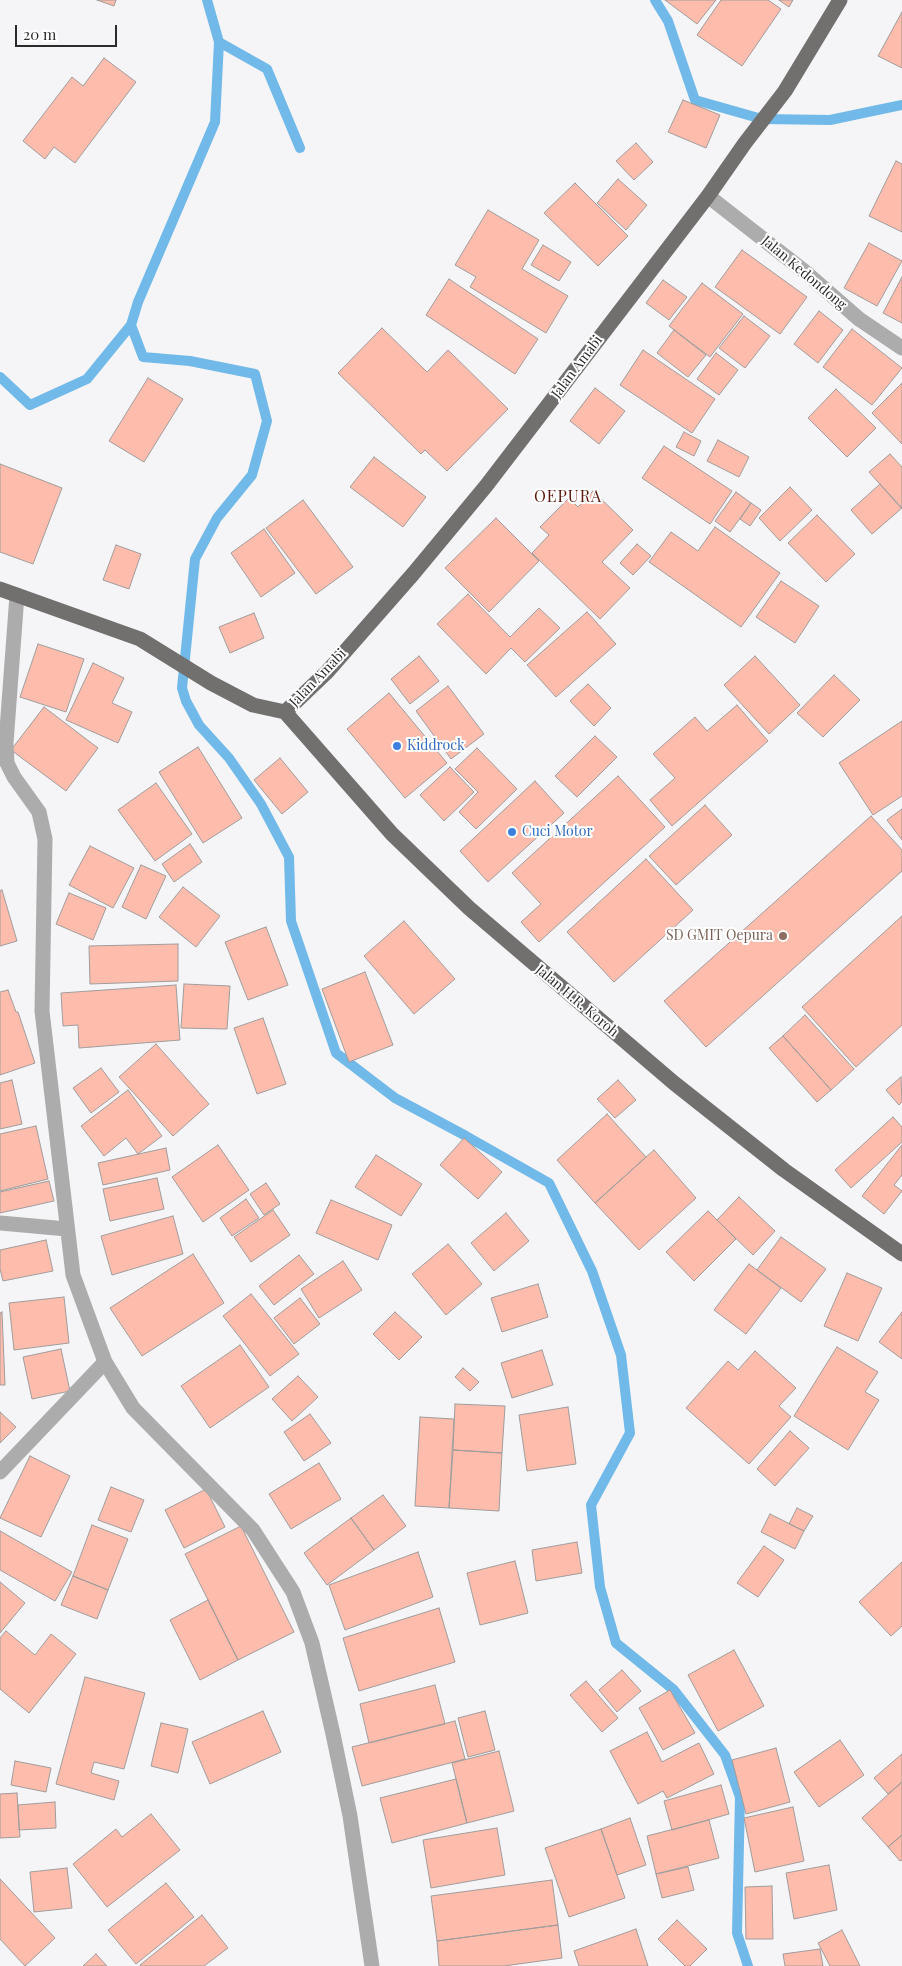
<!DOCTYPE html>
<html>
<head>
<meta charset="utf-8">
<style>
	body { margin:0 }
	#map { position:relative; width:902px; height:1966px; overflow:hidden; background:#f5f5f8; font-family:"Playfair Display",serif }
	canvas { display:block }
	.scale { position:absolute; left:15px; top:25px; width:102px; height:22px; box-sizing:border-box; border:2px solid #2b2b2c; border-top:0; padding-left:6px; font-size:15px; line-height:18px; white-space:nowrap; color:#2b2b2c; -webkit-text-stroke:4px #fff; paint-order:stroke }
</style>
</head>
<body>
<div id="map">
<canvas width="902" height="1966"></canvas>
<div class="scale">20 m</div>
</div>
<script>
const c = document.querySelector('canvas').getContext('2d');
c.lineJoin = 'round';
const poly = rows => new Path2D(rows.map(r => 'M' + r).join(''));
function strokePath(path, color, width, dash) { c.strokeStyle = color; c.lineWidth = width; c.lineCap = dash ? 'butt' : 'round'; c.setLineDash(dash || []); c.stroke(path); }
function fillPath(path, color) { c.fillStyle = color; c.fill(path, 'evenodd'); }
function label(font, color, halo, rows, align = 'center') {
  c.font = font + ' "Playfair Display",serif'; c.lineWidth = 4; c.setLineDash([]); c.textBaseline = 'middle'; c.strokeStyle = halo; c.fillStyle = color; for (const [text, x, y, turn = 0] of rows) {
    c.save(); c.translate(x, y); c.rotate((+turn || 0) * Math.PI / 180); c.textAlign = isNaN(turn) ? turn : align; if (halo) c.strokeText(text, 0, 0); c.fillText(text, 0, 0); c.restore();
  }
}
strokePath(poly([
	[207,0,219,42,215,122,138,302,131,325,143,357,190,361,255,374,267,421,252,475,217,518,195,559,182,688,186,701,199,725,229,758,261,804,289,857,291,921,336,1053,395,1098,466,1136,549,1183,592,1271,621,1355,630,1433,591,1505,600,1587,616,1643,674,1690,725,1755,740,1797,737,1933,748,1966],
	[655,0,668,21,695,100,762,119,830,120,902,105],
	[219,42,267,69,300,148],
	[0,377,30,405,87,379,131,325]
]), '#70b9e9', 10);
const building = poly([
	[97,0,116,0,114,6,97,0],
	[665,0,716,0,697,24,665,0],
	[721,0,768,0,781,9,742,66,697,35,721,0],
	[779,0,793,0,789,7,779,0],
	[902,12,902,68,878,56,902,12],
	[104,58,136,82,75,163,54,147,45,159,23,141,72,77,83,86,104,58],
	[683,100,720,115,706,148,668,132,683,100],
	[636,143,653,162,634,180,616,161,636,143],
	[896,161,902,164,902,232,869,216,896,161],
	[618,179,647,205,626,230,597,203,618,179],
	[575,183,628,236,598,266,544,213,575,183],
	[488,210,539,240,522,269,568,296,546,333,470,287,476,277,455,265,488,210],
	[869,243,902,261,877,306,844,288,869,243],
	[543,245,571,262,559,281,531,265,543,245],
	[742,250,807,297,780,334,715,287,742,250],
	[902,277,902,323,883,313,902,277],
	[449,279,538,339,515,374,426,315,449,279],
	[663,280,687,297,669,320,646,303,663,280],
	[702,283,743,314,710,357,669,326,702,283],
	[819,311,843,330,818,363,794,344,819,311],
	[744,316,770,336,745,368,719,348,744,316],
	[382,328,427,372,448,350,508,409,447,471,425,450,421,454,338,373,382,328],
	[852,329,902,368,872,405,823,367,852,329],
	[674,330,706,355,688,377,657,353,674,330],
	[643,350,715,399,692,433,620,385,643,350],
	[716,353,738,370,719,395,697,379,716,353],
	[148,378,183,399,144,462,109,441,148,378],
	[902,383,902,444,872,413,902,383],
	[595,388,625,411,599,444,570,421,595,388],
	[836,389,876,428,847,457,808,418,836,389],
	[684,432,701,441,694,456,676,447,684,432],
	[718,440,749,457,739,477,707,461,718,440],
	[664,446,732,491,710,524,642,478,664,446],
	[890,454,902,467,902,509,869,472,890,454],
	[374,457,426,497,403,527,350,487,374,457],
	[0,464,62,488,33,564,0,552,0,464],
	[880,484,902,508,872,534,851,510,880,484],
	[790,487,812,510,780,541,759,518,790,487],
	[593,491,633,530,602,562,630,588,600,619,532,553,549,535,540,527,569,498,578,507,593,491],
	[736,492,751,503,730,532,715,521,736,492],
	[303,500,353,567,316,594,266,528,303,500],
	[751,503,761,510,750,526,740,519,751,503],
	[817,515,855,554,826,582,788,543,817,515],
	[496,518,539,561,489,612,445,568,496,518],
	[715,527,780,573,741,627,649,562,671,532,698,551,715,527],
	[264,529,295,573,261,597,231,553,264,529],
	[637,544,651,556,633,575,620,563,637,544],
	[116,545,141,554,129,589,103,580,116,545],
	[781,581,819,606,795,643,756,617,781,581],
	[468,594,510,637,539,608,560,628,525,662,511,648,486,674,437,624,468,594],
	[587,612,616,644,556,697,527,665,587,612],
	[254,613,264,638,230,653,219,627,254,613],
	[38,644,84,659,66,712,20,697,38,644],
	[419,656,439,681,410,704,391,679,419,656],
	[755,656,800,705,769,734,724,685,755,656],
	[93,663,124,678,112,703,132,712,118,743,66,720,93,663],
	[834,675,860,700,823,737,797,713,834,675],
	[588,684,611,708,594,726,570,701,588,684],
	[448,686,484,734,451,759,416,711,448,686],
	[389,693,447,763,405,798,347,729,389,693],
	[737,705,768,741,672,826,650,800,675,778,653,754,695,717,707,731,737,705],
	[44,707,98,748,66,791,11,750,44,707],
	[902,721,902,796,873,815,839,763,902,721],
	[595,736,617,757,577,797,555,776,595,736],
	[198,747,242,818,203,843,159,772,198,747],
	[477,748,517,789,476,829,459,812,478,792,455,769,477,748],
	[280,758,308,792,282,814,254,780,280,758],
	[450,767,474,792,444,821,420,795,450,767],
	[618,776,665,827,539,942,521,922,541,904,512,873,618,776],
	[535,781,564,813,488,882,460,851,535,781],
	[156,783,192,834,155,861,118,810,156,783],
	[705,805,732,835,676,885,649,856,705,805],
	[902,809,902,840,887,820,902,809],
	[871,816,902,850,902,871,706,1047,664,1001,871,816],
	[190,844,202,862,174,882,162,864,190,844],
	[90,846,134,868,113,908,69,885,90,846],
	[646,859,693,910,614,982,567,932,646,859],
	[141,865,166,876,146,919,122,907,141,865],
	[183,887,220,916,196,947,159,917,183,887],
	[2,890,17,941,0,946,0,891,2,890],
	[69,893,106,908,93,940,56,924,69,893],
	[902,916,902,1025,856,1067,802,1007,902,916],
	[404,921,455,979,414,1014,364,956,404,921],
	[266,927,288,985,248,1000,225,942,266,927],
	[178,944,178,981,90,984,89,946,178,944],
	[365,972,393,1045,349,1062,322,989,365,972],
	[184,984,230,986,227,1029,181,1028,184,984],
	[176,985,180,1040,79,1048,78,1025,63,1026,61,993,176,985],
	[8,990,16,1012,18,1012,35,1063,0,1075,0,992,8,990],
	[805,1015,854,1069,831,1090,783,1036,805,1015],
	[263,1018,286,1084,257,1094,234,1028,263,1018],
	[783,1036,831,1090,817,1102,769,1048,783,1036],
	[156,1044,209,1104,173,1136,119,1077,156,1044],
	[101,1068,119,1092,91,1113,73,1088,101,1068],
	[901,1077,902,1102,899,1105,886,1090,901,1077],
	[12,1080,22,1124,0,1129,0,1083,12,1080],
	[618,1080,636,1100,615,1118,597,1099,618,1080],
	[128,1090,162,1136,138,1154,126,1138,104,1156,81,1126,128,1090],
	[607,1114,646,1157,595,1203,557,1160,607,1114],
	[893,1117,902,1127,902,1142,851,1188,835,1170,893,1117],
	[36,1126,48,1179,0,1191,0,1134,36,1126],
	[464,1138,502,1172,478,1199,440,1165,464,1138],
	[218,1145,249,1190,203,1222,172,1177,218,1145],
	[902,1145,902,1175,894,1185,902,1191,884,1214,862,1196,902,1145],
	[166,1148,170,1170,103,1185,98,1163,166,1148],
	[654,1150,696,1198,639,1250,595,1203,654,1150],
	[376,1155,422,1184,401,1216,355,1187,376,1155],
	[157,1178,164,1209,110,1221,103,1189,157,1178],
	[49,1181,54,1201,0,1213,0,1192,49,1181],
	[266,1183,280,1204,264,1215,250,1194,266,1183],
	[739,1197,775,1231,753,1255,717,1220,739,1197],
	[246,1199,259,1218,232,1236,220,1218,246,1199],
	[331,1200,392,1225,378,1260,316,1233,331,1200],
	[273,1210,290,1235,251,1262,234,1237,273,1210],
	[708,1211,736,1239,694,1281,666,1252,708,1211],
	[506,1213,529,1241,494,1271,471,1243,506,1213],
	[173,1216,183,1254,112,1275,101,1236,173,1216],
	[781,1237,826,1269,801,1302,757,1270,781,1237],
	[46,1240,53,1271,3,1281,0,1269,0,1250,46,1240],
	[448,1244,482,1284,446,1315,412,1274,448,1244],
	[193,1254,224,1303,142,1356,110,1308,193,1254],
	[299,1255,314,1274,274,1305,259,1286,299,1255],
	[343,1261,362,1290,319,1318,301,1289,343,1261],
	[749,1264,781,1288,746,1334,714,1310,749,1264],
	[847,1273,882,1288,858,1341,824,1326,847,1273],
	[538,1284,548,1317,502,1332,491,1298,538,1284],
	[251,1294,299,1354,270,1376,223,1316,251,1294],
	[64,1297,69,1343,14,1350,9,1303,64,1297],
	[300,1298,320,1324,294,1344,274,1318,300,1298],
	[2,1312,5,1385,0,1385,0,1313,2,1312],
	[395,1312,422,1337,399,1360,373,1334,395,1312],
	[902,1312,902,1359,879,1342,902,1312],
	[240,1345,269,1387,210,1428,181,1386,240,1345],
	[837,1347,878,1372,865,1392,879,1400,848,1450,794,1416,837,1347],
	[61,1349,70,1391,32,1399,23,1357,61,1349],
	[542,1350,553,1385,512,1398,501,1363,542,1350],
	[755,1351,796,1388,779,1406,791,1417,749,1464,686,1408,728,1361,738,1370,755,1351],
	[463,1368,479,1382,470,1391,455,1377,463,1368],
	[298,1376,318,1397,292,1421,272,1399,298,1376],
	[455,1404,505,1406,502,1453,453,1450,455,1404],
	[568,1407,576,1464,527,1471,519,1415,568,1407],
	[0,1412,16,1427,0,1443,0,1412],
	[310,1414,331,1443,304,1461,284,1432,310,1414],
	[420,1417,454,1419,449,1508,415,1506,420,1417],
	[790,1431,809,1448,775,1486,757,1469,790,1431],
	[453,1450,502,1453,499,1511,449,1508,453,1450],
	[30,1456,70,1476,41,1537,0,1518,30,1456],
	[319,1463,341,1499,291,1529,269,1494,319,1463],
	[111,1487,144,1500,131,1532,98,1520,111,1487],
	[206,1489,225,1527,184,1548,165,1510,206,1489],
	[383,1495,406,1526,374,1550,351,1518,383,1495],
	[797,1508,813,1516,804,1531,789,1524,797,1508],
	[770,1514,804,1531,795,1549,761,1532,770,1514],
	[351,1518,374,1550,327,1585,304,1553,351,1518],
	[92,1525,128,1539,108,1590,73,1576,92,1525],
	[241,1526,294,1632,238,1660,185,1554,241,1526],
	[0,1531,72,1572,55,1601,0,1570,0,1531],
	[577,1542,582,1573,536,1581,532,1550,577,1542],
	[764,1546,784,1560,758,1597,737,1583,764,1546],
	[418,1552,433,1597,345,1630,329,1585,418,1552],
	[515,1561,528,1613,480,1625,467,1573,515,1561],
	[902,1562,902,1626,891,1636,859,1602,902,1562],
	[73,1576,108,1590,97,1619,61,1605,73,1576],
	[0,1582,25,1603,0,1633,0,1582],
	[208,1600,238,1660,200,1680,170,1620,208,1600],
	[439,1608,455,1662,359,1691,343,1638,439,1608],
	[6,1631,35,1655,51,1634,76,1654,29,1713,0,1689,0,1638,6,1631],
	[734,1650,764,1706,718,1731,688,1675,734,1650],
	[622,1670,641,1691,617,1712,599,1690,622,1670],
	[85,1677,145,1693,124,1769,94,1762,91,1773,119,1781,114,1800,56,1784,85,1677],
	[586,1681,618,1718,602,1732,570,1695,586,1681],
	[435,1685,445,1724,369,1743,360,1704,435,1685],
	[670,1690,695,1733,663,1750,639,1708,670,1690],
	[263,1711,281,1752,210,1784,192,1742,263,1711],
	[485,1711,495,1750,468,1757,458,1718,485,1711],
	[455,1721,465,1759,362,1786,352,1747,455,1721],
	[161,1723,188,1729,178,1773,151,1766,161,1723],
	[647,1732,662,1762,699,1743,714,1774,667,1798,663,1791,638,1804,610,1751,647,1732],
	[840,1740,864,1775,819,1807,794,1772,840,1740],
	[776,1748,790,1802,746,1814,732,1760,776,1748],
	[499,1751,514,1811,467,1823,452,1763,499,1751],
	[902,1754,902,1782,888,1794,874,1778,902,1754],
	[15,1761,51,1768,46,1792,11,1785,15,1761],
	[456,1779,467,1823,392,1843,380,1798,456,1779],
	[902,1782,902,1835,888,1847,862,1818,902,1782],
	[721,1785,729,1814,672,1830,664,1801,721,1785],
	[17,1793,20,1837,0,1838,0,1794,17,1793],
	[55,1802,56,1828,19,1830,18,1805,55,1802],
	[793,1807,804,1861,755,1872,744,1818,793,1807],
	[151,1814,180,1850,107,1907,73,1864,116,1829,122,1837,151,1814],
	[630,1818,646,1865,617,1875,601,1829,630,1818],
	[709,1820,719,1858,656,1874,647,1836,709,1820],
	[497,1828,505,1875,431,1888,423,1840,497,1828],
	[601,1829,625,1898,569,1917,545,1848,601,1829],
	[902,1835,902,1860,900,1861,888,1847,902,1835],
	[829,1865,837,1910,794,1919,786,1873,829,1865],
	[688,1867,694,1890,662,1898,656,1874,688,1867],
	[67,1868,72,1908,34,1912,30,1872,67,1868],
	[0,1879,55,1938,25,1966,0,1939,0,1879],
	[552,1880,558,1925,437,1941,431,1896,552,1880],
	[166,1883,194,1917,136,1964,108,1930,166,1883],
	[772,1886,773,1939,746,1939,745,1887,772,1886],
	[202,1915,228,1948,204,1966,141,1966,140,1965,202,1915],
	[677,1920,707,1949,690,1966,685,1966,658,1939,677,1920],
	[558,1925,562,1958,504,1966,439,1966,437,1941,558,1925],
	[636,1929,648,1966,579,1966,574,1951,636,1929],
	[842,1930,860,1966,830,1966,818,1943,842,1930],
	[820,1949,823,1966,785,1966,783,1954,820,1949],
	[96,1954,107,1966,83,1966,96,1954]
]);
fillPath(building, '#febcad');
strokePath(building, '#9f9c9b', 1);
strokePath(poly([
	[708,196,804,271,859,319,902,348],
	[17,595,6,743,7,763,14,777,39,812,45,839,42,1011,73,1275,105,1362,133,1408,253,1530,293,1592,312,1643,333,1734,350,1816,372,1966],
	[0,1223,67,1229],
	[0,1472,105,1362]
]), '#adacac', 15);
strokePath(poly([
	[0,589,140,639,211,683,253,705,285,712],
	[285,712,327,672,413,574,486,486,708,196,745,143,785,91,840,0],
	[285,712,392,834,469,908,674,1083,784,1170,902,1254]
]), '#72706f', 15);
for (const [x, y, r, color] of [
	[397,746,5,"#3f7fe0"],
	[512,832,5,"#3f7fe0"],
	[783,936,5,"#8d6e63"]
]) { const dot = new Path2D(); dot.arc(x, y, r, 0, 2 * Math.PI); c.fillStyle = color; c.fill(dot); strokePath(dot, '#fff', 2); }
label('14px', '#2b2b2c', '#fff', [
	["Jalan Kedondong",804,273,40],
	["Jalan Amabi",577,367,-53],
	["Jalan Amabi",318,678,-46],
	["Jalan H.R. Koroh",577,1001,40]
]);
label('14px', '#366cbe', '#fff', [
	["Kiddrock",407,746],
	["Cuci Motor",522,832]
], 'left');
label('14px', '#785e54', '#fff', [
	["SD GMIT Oepura",773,936]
], 'right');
c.letterSpacing = '1px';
label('16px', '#5a170a', '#fff', [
	["OEPURA",568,497]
]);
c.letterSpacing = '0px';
</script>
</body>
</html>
